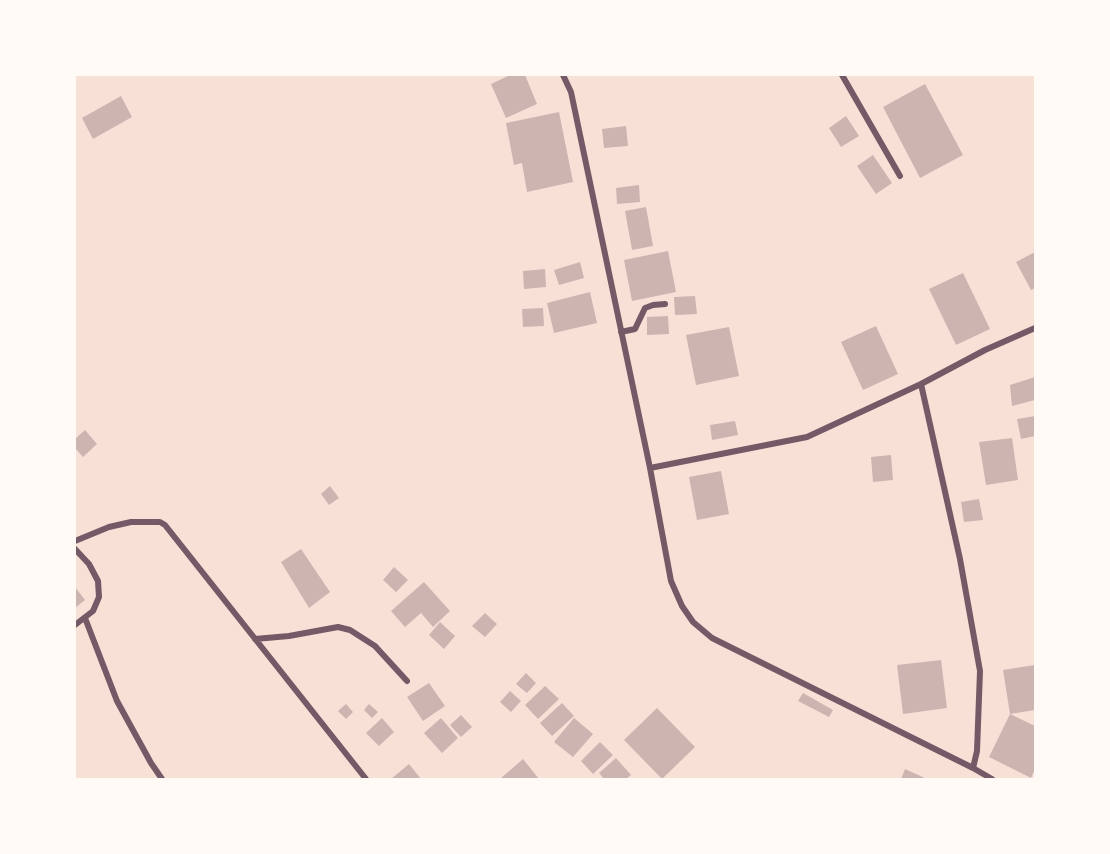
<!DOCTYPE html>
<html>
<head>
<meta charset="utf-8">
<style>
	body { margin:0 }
	#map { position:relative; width:1110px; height:854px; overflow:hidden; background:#f7e1d7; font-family:Roboto,sans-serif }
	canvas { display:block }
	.frame { position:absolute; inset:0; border:76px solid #fffaf5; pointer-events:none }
</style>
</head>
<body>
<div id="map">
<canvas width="1110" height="854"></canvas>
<div class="frame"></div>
</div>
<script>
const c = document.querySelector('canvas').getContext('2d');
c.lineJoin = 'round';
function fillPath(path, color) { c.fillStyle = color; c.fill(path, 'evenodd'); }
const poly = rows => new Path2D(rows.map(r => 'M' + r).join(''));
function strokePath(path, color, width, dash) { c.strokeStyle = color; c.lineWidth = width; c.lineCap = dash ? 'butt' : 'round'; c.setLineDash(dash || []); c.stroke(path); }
fillPath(poly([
	[510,75,525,75,537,104,506,118,491,84],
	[925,84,963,155,920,178,883,107],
	[121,96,132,117,93,139,82,118],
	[559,112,573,182,527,192,522,163,514,165,506,123],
	[846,116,859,136,841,147,829,128],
	[626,126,628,146,604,148,602,129],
	[873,155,892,183,876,194,857,166],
	[639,185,640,202,617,204,616,188],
	[646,207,653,246,632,250,625,211],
	[668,251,676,292,632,301,624,260],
	[1035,252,1035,288,1031,290,1016,262],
	[580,262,584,278,559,285,554,270],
	[545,269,546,287,524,289,523,271],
	[963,273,990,329,956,345,929,289],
	[590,292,597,323,554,333,547,303],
	[695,296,697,314,675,315,674,297],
	[543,308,544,326,523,327,522,309],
	[668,316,669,334,647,335,647,317],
	[876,326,898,374,863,390,841,342],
	[729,327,739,376,696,385,686,335],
	[1035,377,1035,400,1012,406,1010,385],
	[1035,416,1035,436,1021,439,1017,419],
	[735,421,738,435,712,440,710,425],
	[85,430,97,444,83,457,75,448,75,439],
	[1012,438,1018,480,986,485,979,442],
	[891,455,893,480,873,482,871,457],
	[721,471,729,514,697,520,689,477],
	[330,486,339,498,329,505,321,494],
	[979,499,983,520,964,522,961,502],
	[301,549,330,592,309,608,281,562],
	[394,567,408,580,396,592,383,580],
	[424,582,450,611,433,627,421,613,405,627,391,611],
	[75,587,85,600,75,608],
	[485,613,497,624,485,637,472,626],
	[440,622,455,636,444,649,429,635],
	[941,660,947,708,903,714,897,665],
	[1035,665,1035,710,1010,714,1003,670],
	[526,673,536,683,527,693,516,684],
	[429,683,445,706,423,721,407,697],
	[545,686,559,699,538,719,525,705],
	[510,691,521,701,511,712,500,702],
	[803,693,833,710,829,717,798,701],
	[562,703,574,716,552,736,540,723],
	[346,704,353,712,346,719,338,711],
	[369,704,378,712,372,718,364,710],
	[657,708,695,747,662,779,624,740],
	[1010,714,1035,726,1035,769,1031,778,989,757],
	[461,715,472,727,461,737,450,725],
	[382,718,394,732,379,746,366,733],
	[441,718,458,738,442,753,424,733],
	[574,718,593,734,573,757,554,742],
	[600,742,613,755,593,774,581,761],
	[616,758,631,775,626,779,604,779,599,773],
	[523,759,539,779,500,779],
	[409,764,421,779,391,779],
	[905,769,927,779,901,779]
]), '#ccb4b1');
strokePath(poly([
	[563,75,571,92,650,468,671,581,682,606,693,622,712,638,973,768],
	[842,75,900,176],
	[621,332,635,329,645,308,653,305,665,304],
	[921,384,960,559,980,671,977,751,973,768,992,779],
	[650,468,807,437,921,384,985,350,1035,328],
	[75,541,109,527,131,522,160,522,165,525,366,779],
	[75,549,89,564,98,581,99,597,93,611,75,625],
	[85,618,117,701,151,763,162,779],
	[255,639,289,636,338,627,350,630,375,646,407,681]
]), '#755966', 6);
</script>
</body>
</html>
